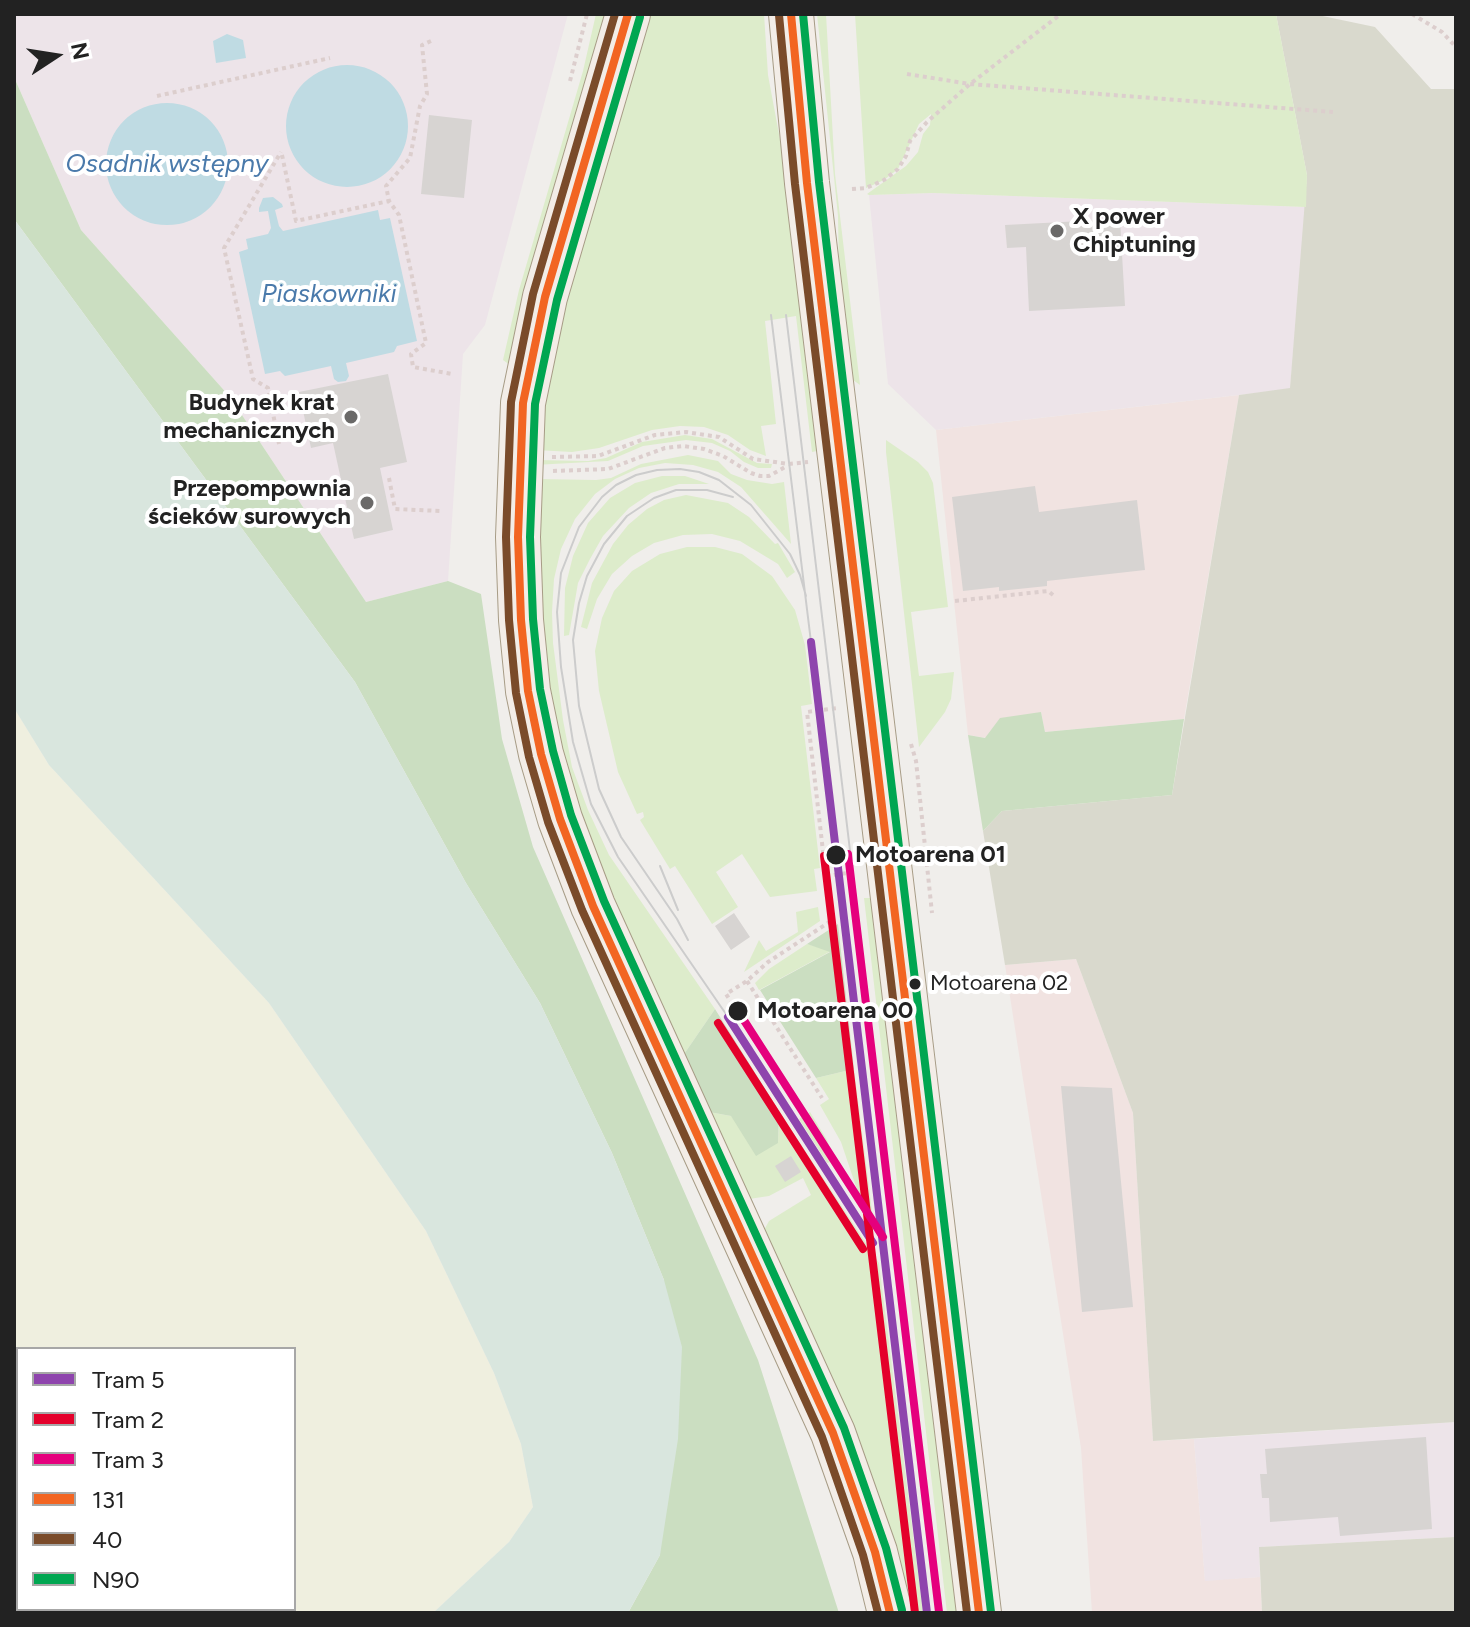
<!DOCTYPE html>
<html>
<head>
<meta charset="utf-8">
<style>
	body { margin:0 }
	#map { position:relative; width:1470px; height:1627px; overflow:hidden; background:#f0eeeb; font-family:Figtree,sans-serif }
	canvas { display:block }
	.frame { position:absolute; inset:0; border:16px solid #222; pointer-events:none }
	.legend { position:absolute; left:16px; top:1347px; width:280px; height:264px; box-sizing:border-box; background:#fff; border:2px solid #a7a7a7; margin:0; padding:10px 14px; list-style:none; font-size:24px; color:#222 }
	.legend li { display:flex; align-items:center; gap:16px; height:40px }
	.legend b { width:40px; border:2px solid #a7a7a7 }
	.north { position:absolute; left:16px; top:16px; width:80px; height:80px; -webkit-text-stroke:6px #fff; paint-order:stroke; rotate:78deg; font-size:22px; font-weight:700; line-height:32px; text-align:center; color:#222 }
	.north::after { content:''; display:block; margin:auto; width:28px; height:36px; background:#222; clip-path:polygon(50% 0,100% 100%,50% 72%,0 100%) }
</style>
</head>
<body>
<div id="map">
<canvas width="1470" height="1627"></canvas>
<div class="frame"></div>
<ul class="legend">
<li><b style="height:10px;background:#8e44ad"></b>Tram 5</li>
<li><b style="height:10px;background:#e4002b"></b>Tram 2</li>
<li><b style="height:10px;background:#e5007d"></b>Tram 3</li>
<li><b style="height:10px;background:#f26522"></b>131</li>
<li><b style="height:10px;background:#7a4b2a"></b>40</li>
<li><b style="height:10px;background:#00a651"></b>N90</li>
</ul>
<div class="north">N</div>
</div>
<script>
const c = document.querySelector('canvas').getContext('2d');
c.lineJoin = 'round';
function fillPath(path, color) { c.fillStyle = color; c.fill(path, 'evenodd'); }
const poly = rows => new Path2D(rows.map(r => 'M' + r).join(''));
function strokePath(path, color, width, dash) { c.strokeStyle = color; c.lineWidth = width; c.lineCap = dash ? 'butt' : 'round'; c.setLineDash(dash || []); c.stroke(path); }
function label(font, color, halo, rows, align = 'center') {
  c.font = font + ' Figtree,sans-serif'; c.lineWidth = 8; c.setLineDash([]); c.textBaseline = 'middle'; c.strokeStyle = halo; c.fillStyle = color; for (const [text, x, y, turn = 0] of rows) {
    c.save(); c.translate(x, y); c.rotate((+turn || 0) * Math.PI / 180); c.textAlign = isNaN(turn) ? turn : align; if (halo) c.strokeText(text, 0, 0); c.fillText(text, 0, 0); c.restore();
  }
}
fillPath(poly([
	[1239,395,1184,719,1045,732,1041,712,986,738,968,735,936,430],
	[1076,959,1133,1113,1153,1441,1194,1439,1205,1580,1260,1577,1262,1613,1092,1613,1081,1448,1005,965]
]), '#f1e3e1');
fillPath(poly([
	[14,14,568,14,485,325,463,354,448,581,366,602,230,397,81,230,14,77],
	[933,193,1306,207,1290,389,936,430,888,384,869,195],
	[1456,1422,1456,1537,1259,1547,1260,1577,1205,1581,1194,1439]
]), '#ede4e9');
fillPath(poly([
	[1276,14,1313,14,1375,27,1431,89,1456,89,1456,1422,1153,1441,1133,1113,1076,959,1005,965,983,831,1002,811,1172,795,1239,395,1290,388,1307,175],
	[1456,1537,1456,1613,1262,1613,1259,1547]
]), '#d9d9cd');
fillPath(poly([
	[14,708,49,765,269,1003,426,1231,494,1373,521,1444,533,1507,509,1542,433,1613,14,1613],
	[18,1349,294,1349,294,1609,18,1609]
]), '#efefdf');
fillPath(poly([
	[596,14,612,14,514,368,503,360,519,290,583,71],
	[642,14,764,14,768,75,789,188,822,450,812,452,796,316,765,321,776,424,761,426,766,456,750,450,728,435,704,427,680,426,652,430,599,448,572,452,536,450,545,381],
	[817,14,826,14,835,174,860,385,853,380,846,369,840,334,838,216],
	[855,14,1276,14,1307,175,1306,207,933,193,869,195,867,194,906,166,918,152,923,134,930,125,931,114,919,124,898,169,884,180,866,188],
	[685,435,712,439,757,463,772,464,771,468,758,468,744,462,730,451,712,443,686,440,643,446,608,461,534,465,535,460,588,461,606,458,642,442],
	[886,440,918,462,928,472,933,483,948,607,911,612,919,676,954,672,951,699,945,712,919,747,886,452],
	[688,455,718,461,731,474,747,480,772,484,784,482,791,544,741,487,718,472,693,465,665,463,639,468,615,479,595,494,575,519,561,549,554,579,552,612,553,643,563,720,572,767,588,810,609,855,715,1009,680,1060,574,804,545,676,539,594,538,479,596,480,611,478,641,464],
	[662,476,685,476,709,484,679,484,651,493,629,508,603,536,590,559,578,583,569,635,564,636,565,588,573,556,588,523,610,498,635,483],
	[686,495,728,503,749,517,775,544,778,543,795,572,787,578,778,564,740,541,712,534,683,535,654,543,632,556,612,574,597,599,587,629,581,627,592,583,613,544,628,525,647,509,664,500],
	[687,547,715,547,742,554,772,576,795,610,805,645,812,704,801,706,820,868,814,869,817,891,770,897,742,854,716,872,738,907,712,924,675,866,670,869,640,820,644,817,643,812,637,814,618,772,599,691,595,651,602,618,614,591,632,571,660,554],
	[864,898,873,898,963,1613,947,1613],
	[818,907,820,921,744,972,759,940,766,951,798,932,796,912],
	[807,944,831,951,759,990,755,983,769,969],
	[854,1069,874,1226,870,1228,841,1142,820,1105,829,1099,816,1078],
	[779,1111,879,1263,923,1613,909,1613,763,1232,769,1221,811,1195,803,1178,769,1196,749,1199,709,1112,731,1116,778,1143],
	[810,1112,827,1140,839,1174,830,1162,827,1163,799,1119]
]), '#ddeccb');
fillPath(poly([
	[14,77,81,230,230,397,366,602,448,581,481,594,502,739,533,847,758,1360,839,1613,628,1613,660,1555,664,1280,612,1153,540,1003,466,883,355,682,14,219],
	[1041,712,1045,732,1184,719,1172,795,1002,811,983,831,968,735,985,738,1000,718],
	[838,924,854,1069,816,1078,760,990,830,952,807,944],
	[715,1009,779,1111,778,1143,756,1156,731,1116,709,1112,680,1060]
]), '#cbdec1');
fillPath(poly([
	[14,219,355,682,466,883,540,1003,612,1153,664,1280,682,1347,678,1439,660,1555,628,1613,433,1613,509,1542,533,1507,521,1444,494,1373,426,1231,269,1003,49,765,14,708]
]), '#d9e6de');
fillPath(poly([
	[227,34,243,40,246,58,216,63,213,41],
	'286 126a61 61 0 1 1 122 0a61 61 0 1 1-122 0Z',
	'106 164a61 61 0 1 1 122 0a61 61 0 1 1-122 0Z',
	[273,197,282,204,283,207,275,210,279,226,283,231,378,210,380,220,390,218,417,341,397,346,394,352,346,363,349,376,346,381,338,382,334,379,331,366,285,376,280,371,265,374,239,252,248,249,246,239,268,234,271,228,268,211,259,212,259,208,263,198]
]), '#bfdbe3');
fillPath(poly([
	[429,115,472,120,464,198,421,194],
	[1120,219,1125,306,1029,311,1026,247,1007,248,1005,225],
	[388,374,407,462,380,468,393,530,354,539,333,443,311,448,299,392],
	[1035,486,1039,512,1137,500,1145,570,1047,581,1047,586,999,591,999,587,963,591,952,497],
	[734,913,750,937,731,950,715,926],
	[1061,1086,1112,1088,1133,1307,1082,1312],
	[791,1156,801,1172,785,1182,775,1166],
	[1426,1437,1432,1529,1340,1536,1338,1517,1270,1522,1269,1498,1262,1498,1260,1474,1267,1474,1265,1449]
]), '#d7d4d2');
const primary = poly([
	[628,14,545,297,523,403,518,537,521,620,528,691,541,754,560,819,593,906,833,1433,875,1552,890,1613],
	[791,14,807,183,979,1613]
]);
strokePath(primary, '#a79c86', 46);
strokePath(poly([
	[1412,14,1442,32,1456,47],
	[431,41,422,45,427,94,420,106,410,158,386,186,389,201,399,215,426,343,411,354,413,367,452,374],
	[907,74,970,84,1333,112],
	[570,81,587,14],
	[157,96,330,58],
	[282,155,296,221,389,201],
	[852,189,866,188,884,180,898,169,906,156,910,141,927,122,970,84,1061,14],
	[279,444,268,388,253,379,224,248,281,152],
	[552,457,598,456,655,435,686,432,719,437,753,459,789,464,808,462],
	[553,471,608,469,665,448,683,446,704,449,723,456,751,473,760,476,769,476,787,466],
	[389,478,395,509,440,511],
	[955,601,1048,591,1053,595],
	[911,744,916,761,932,913],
	[826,876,855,872],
	[747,981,822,1098],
	[802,1112,726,994,747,981,768,962,831,921,807,712,838,708]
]), '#dccecd', 4, [4, 4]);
strokePath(primary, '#f3ede7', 44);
strokePath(poly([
	[771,315,811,642],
	[786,315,906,1319],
	[660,866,678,910],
	[688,940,677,919,621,837,599,789,579,706,573,640,579,603,587,576,604,544,627,516,654,498,676,490,707,490,733,497],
	[728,1017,618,857,591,804,573,742,561,667,557,612,561,573,579,527,602,497,616,485,636,475,657,470,680,469,699,472,719,480,751,505,790,554,800,575,806,596]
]), '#ccc', 2);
strokePath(poly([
	[628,14,545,297,523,403,518,537,521,620,528,691,541,754,560,819,593,906,833,1433,875,1552,890,1613],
	[791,14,807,183,979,1613]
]), '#f26522', 8);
strokePath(poly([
	[615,14,533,294,511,402,506,537,509,620,516,693,529,757,548,822,582,910,822,1437,863,1555,878,1613],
	[779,15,795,184,967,1613]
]), '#7a4b2a', 8);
strokePath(poly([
	[803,14,819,182,991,1612],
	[640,17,557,300,535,404,530,537,533,619,540,689,553,751,571,815,604,901,844,1428,886,1548,902,1610]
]), '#00a651', 8);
strokePath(poly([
	[811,642,927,1613],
	[728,1017,873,1243]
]), '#8e44ad', 8);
strokePath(poly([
	[824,856,915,1613],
	[718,1023,863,1249]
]), '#e4002b', 8);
strokePath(poly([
	[848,854,939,1612],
	[738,1011,883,1237]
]), '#e5007d', 8);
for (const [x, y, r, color] of [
	[1057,231,8,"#6a6968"],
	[351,417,8,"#6a6968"],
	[367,503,8,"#6a6968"],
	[836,855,11,"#222"],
	[915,984,7,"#222"],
	[738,1011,11,"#222"]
]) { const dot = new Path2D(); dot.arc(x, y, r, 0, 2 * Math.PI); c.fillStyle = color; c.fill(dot); strokePath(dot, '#fff', 3); }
label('22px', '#222', '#fff', [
	["Motoarena 02",930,984]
], 'left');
label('bold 24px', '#222', '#fff', [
	["X power",1073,217,"left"],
	["Chiptuning",1073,245,"left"],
	["Budynek krat",335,403],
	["mechanicznych",335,431],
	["Przepompownia",351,489],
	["ścieków surowych",351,517]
], 'right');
label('bold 24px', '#222', '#fff', [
	["Motoarena 01",855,855],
	["Motoarena 00",757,1011]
], 'left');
label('italic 26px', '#4a7aab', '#fff', [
	["Osadnik wstępny",167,164],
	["Piaskowniki",329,294]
]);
</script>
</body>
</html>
